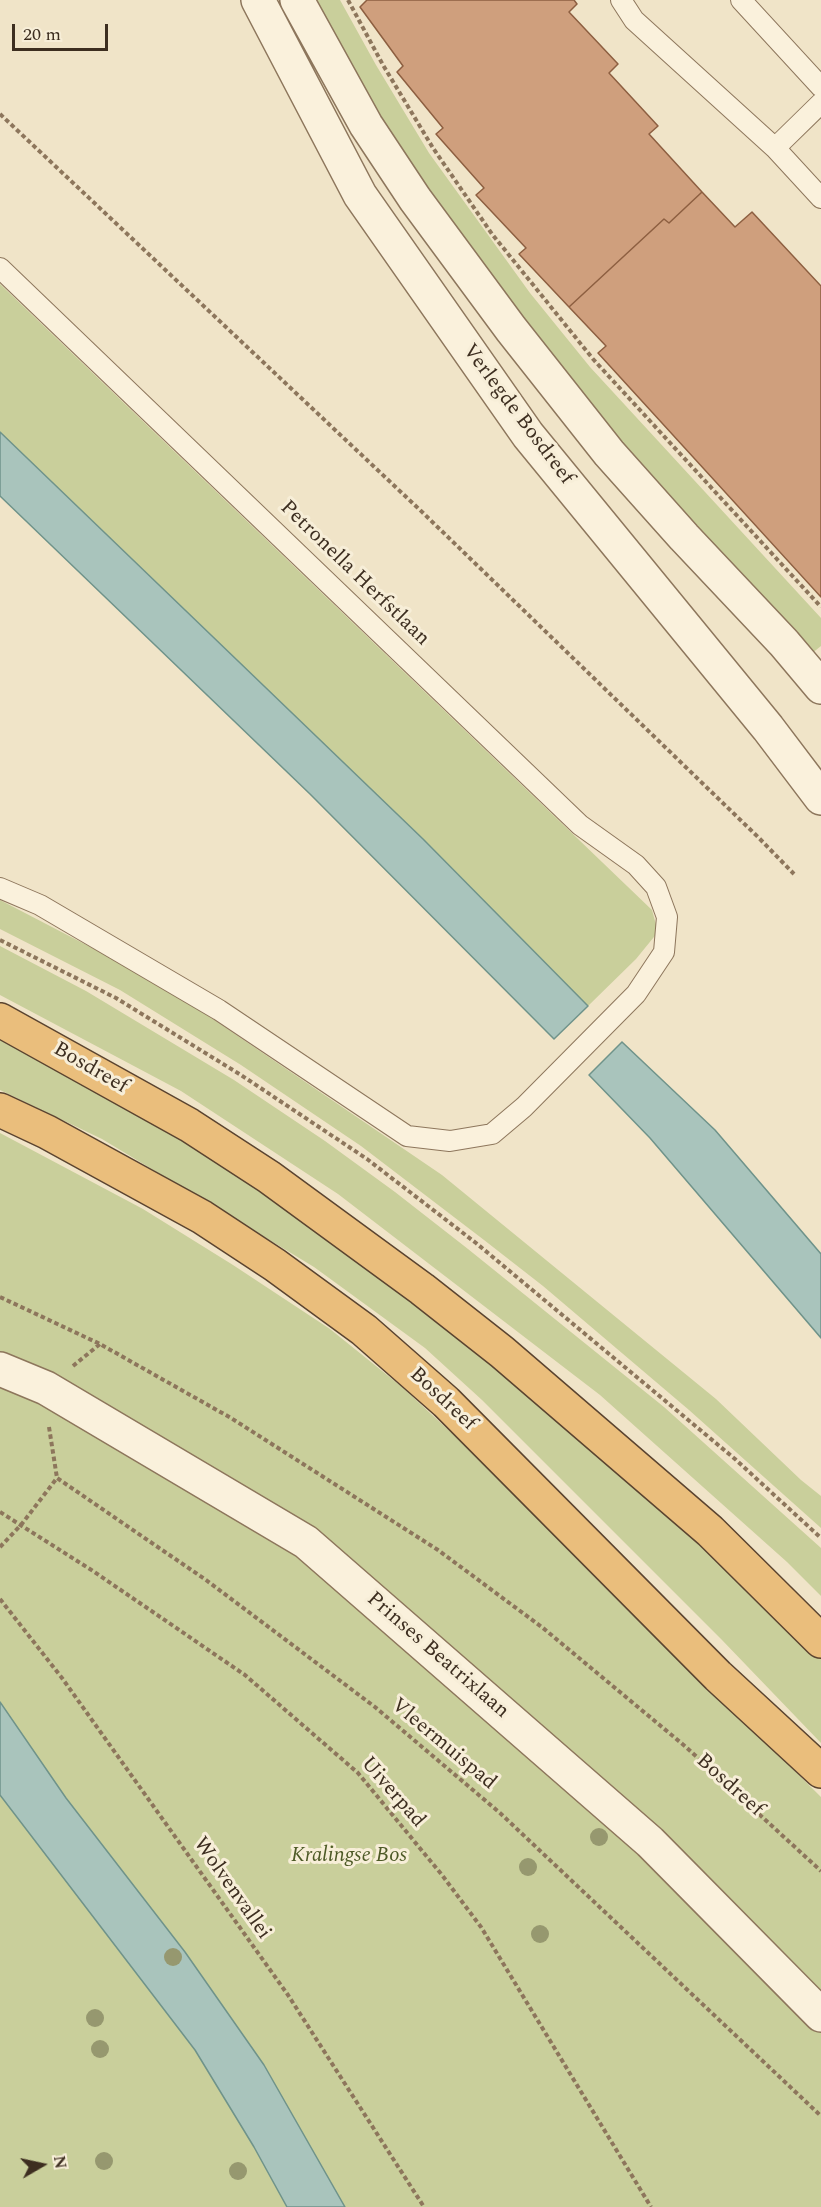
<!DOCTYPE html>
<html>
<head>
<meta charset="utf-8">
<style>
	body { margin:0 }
	#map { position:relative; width:821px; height:2207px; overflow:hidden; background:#f0e4c8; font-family:Spectral,serif }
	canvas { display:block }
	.north { position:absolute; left:12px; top:2135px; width:60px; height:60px; -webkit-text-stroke:4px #f7eed8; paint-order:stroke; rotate:81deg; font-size:16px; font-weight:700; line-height:24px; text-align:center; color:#3d2e20 }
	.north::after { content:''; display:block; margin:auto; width:21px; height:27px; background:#3d2e20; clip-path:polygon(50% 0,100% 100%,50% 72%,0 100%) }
	.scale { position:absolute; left:12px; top:24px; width:96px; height:27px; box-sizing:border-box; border:3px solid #3d2e20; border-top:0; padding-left:8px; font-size:18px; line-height:21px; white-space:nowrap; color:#3d2e20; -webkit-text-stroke:4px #f7eed8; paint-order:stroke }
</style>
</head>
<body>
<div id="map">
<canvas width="821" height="2207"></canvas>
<div class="north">N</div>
<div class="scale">20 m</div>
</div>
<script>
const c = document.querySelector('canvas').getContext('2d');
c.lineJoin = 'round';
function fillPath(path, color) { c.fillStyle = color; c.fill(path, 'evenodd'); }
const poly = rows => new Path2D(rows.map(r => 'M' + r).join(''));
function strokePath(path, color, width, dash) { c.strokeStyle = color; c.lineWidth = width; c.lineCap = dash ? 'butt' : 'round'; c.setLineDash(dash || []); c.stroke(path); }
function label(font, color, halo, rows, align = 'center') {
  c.font = font + ' Spectral,serif'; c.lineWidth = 6; c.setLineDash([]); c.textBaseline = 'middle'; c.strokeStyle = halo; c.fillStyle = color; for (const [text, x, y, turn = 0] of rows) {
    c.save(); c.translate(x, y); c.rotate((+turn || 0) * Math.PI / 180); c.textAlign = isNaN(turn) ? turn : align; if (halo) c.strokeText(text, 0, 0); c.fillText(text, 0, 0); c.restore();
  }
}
fillPath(poly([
	[308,0,340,0,376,65,429,153,530,293,590,367,821,618,821,646,811,654,636,472,431,203],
	[0,284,652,910,658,932,636,959,588,1006,423,839,0,432],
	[0,900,100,952,204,1013,442,1175,716,1399,801,1480,821,1496,821,1528,689,1410,543,1286,484,1240,361,1146,241,1065,120,990,0,929],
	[0,946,86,991,234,1080,325,1141,395,1192,468,1249,664,1407,821,1548,821,1596,787,1562,600,1395,338,1194,181,1091,0,995],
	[0,1038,198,1150,305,1221,472,1342,821,1652,821,1743,722,1640,482,1400,425,1348,314,1267,286,1250,102,1139,0,1090],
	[0,1133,143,1209,233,1265,330,1329,402,1387,514,1491,821,1797,821,2207,0,2207]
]), '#c9cf9b');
const water = poly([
	[0,432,423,839,588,1006,554,1039,310,794,0,496,0,432],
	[622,1042,715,1130,821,1254,821,1338,650,1138,589,1075,622,1042],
	[0,1702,66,1798,185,1952,264,2065,345,2207,287,2207,254,2147,195,2050,0,1795,0,1702]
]);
fillPath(water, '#a9c4bc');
strokePath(water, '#6f938a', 1.5);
const building = poly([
	[367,0,574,0,577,4,569,12,618,64,609,73,658,126,649,134,702,192,669,223,664,219,569,307,519,254,526,248,476,195,484,188,436,134,443,128,397,72,403,66,360,7,367,0],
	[702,192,735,227,752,212,821,286,821,597,598,353,606,346,569,307,664,219,669,223,702,192]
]);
fillPath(building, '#cf9f7d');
strokePath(building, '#8d5f41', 1.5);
const service = poly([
	[621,0,634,20,775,148,821,198],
	[741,0,821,87],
	[775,148,821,103],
	[0,268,580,825,636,865,656,887,667,917,664,952,636,994,524,1107,492,1134,450,1141,407,1136,219,1010,40,905,0,888]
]);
const minor = poly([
	[258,0,360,195,528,435,768,728,821,798],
	[297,0,366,125,415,199,511,329,609,453,684,537,784,643,821,687],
	[0,1369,46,1388,306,1542,650,1842,821,2015]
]);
const trunk = poly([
	[0,1020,189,1125,269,1177,422,1289,502,1352,710,1531,821,1641],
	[0,1110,47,1132,202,1217,275,1265,364,1330,446,1402,718,1676,821,1771]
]);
strokePath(service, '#8d765c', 22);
strokePath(minor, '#8d765c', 36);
strokePath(trunk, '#5b4430', 36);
strokePath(poly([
	[348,0,383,65,433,148,492,234,593,359,821,607],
	[0,114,420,510,758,837,794,874],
	[0,940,116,998,241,1075,367,1159,476,1243,735,1459,821,1538],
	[0,1297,100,1344,231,1418,438,1550,543,1628,686,1747,821,1871],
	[73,1366,100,1344],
	[49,1427,57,1478],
	[0,1512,93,1571,245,1675,358,1773,442,1875,481,1927,651,2207],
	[0,1547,21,1525,57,1478,206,1580,375,1707,500,1813,821,2116],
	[0,1599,62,1678,288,1995,424,2207]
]), '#8d765c', 4, [4.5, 3]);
strokePath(service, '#faf1dc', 20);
strokePath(minor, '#faf1dc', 33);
strokePath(trunk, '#eabe7c', 33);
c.fillStyle = '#96986f';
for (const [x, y] of [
	[599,1837],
	[528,1867],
	[540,1934],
	[173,1957],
	[95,2018],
	[100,2049],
	[104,2161],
	[238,2171]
]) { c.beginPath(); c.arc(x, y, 9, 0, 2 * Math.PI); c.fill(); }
label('21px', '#3d2e20', '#f7eed8', [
	["Verlegde Bosdreef",517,415,53],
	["Petronella Herfstlaan",354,574,44],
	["Bosdreef",90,1069,30],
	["Bosdreef",442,1400,43],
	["Prinses Beatrixlaan",437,1656,41],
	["Vleermuispad",443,1745,40],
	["Bosdreef",729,1786,42],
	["Uiverpad",392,1793,49],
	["Wolvenvallei",231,1889,55]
]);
label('italic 21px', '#4d5a26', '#f7eed8', [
	["Kralingse Bos",349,1857]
]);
</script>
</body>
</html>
